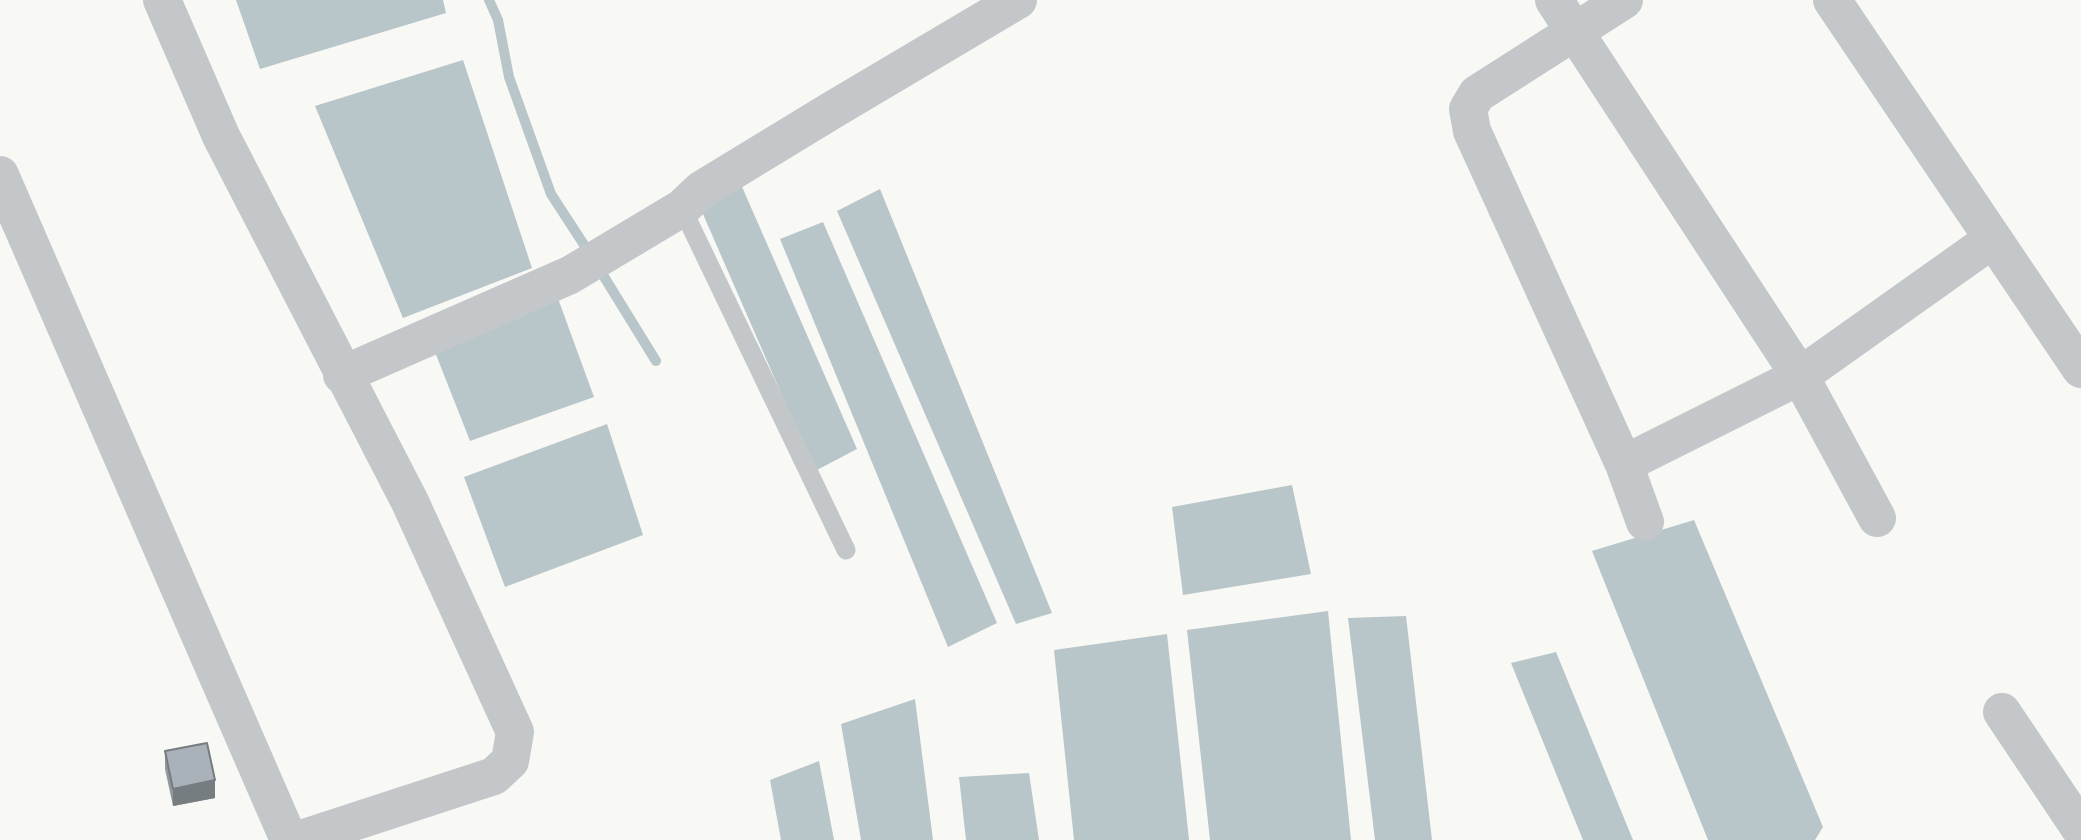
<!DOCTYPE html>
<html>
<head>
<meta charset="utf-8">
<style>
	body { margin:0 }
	canvas { display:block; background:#f8f8f5 }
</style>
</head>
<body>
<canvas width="2081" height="840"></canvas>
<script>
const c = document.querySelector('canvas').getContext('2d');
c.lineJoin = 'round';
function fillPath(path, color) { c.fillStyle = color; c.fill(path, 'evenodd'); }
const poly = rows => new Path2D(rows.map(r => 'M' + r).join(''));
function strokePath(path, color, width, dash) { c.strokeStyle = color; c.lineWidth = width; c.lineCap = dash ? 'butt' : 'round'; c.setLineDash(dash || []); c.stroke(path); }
fillPath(poly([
	[236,0,443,0,446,13,260,69],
	[463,60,532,268,403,318,315,106],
	[739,180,857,449,815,471,696,198],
	[880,189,1052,613,1016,624,837,211],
	[823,222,997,623,948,647,780,239],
	[556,293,594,397,470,441,433,347],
	[607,424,643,535,505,587,464,477],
	[1292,485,1311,574,1183,595,1172,507],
	[1694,520,1823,827,1815,840,1708,840,1592,551],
	[1328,611,1351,840,1210,840,1187,630],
	[1406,616,1432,840,1375,840,1348,618],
	[1167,634,1189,840,1074,840,1054,650],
	[1556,652,1633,840,1583,840,1511,663],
	[915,699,933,840,861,840,841,724],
	[819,761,834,840,781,840,770,780],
	[1029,773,1039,840,966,840,959,777]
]), '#b9c6c9');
strokePath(poly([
	[489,0,498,20,509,77,551,194,590,254],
	[598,267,656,361]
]), '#b9c6c9', 10);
strokePath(poly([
	[682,208,846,550]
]), '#c3c7ca', 19);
strokePath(poly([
	[162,0,221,136,410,502,515,732,510,761,494,776,298,840],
	[1554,0,1800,376,1877,518],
	[1624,0,1477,94,1468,109,1472,131,1624,464,1645,522],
	[1832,0,2081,369],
	[0,175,289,840],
	[342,375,570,275,682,208,701,190,834,109,1018,0],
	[1624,464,1800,376,1993,239],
	[2002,712,2081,830]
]), '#c3c7ca', 38);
fillPath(poly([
	[165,751,215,798,173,806,165,769]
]), '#91999e');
fillPath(poly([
	[215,780,215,798,173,806,173,789]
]), '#767d81');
const building = poly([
	[207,743,215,780,173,789,165,751,207,743]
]);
fillPath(building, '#a9b2b8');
strokePath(building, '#767d81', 2);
</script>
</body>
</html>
